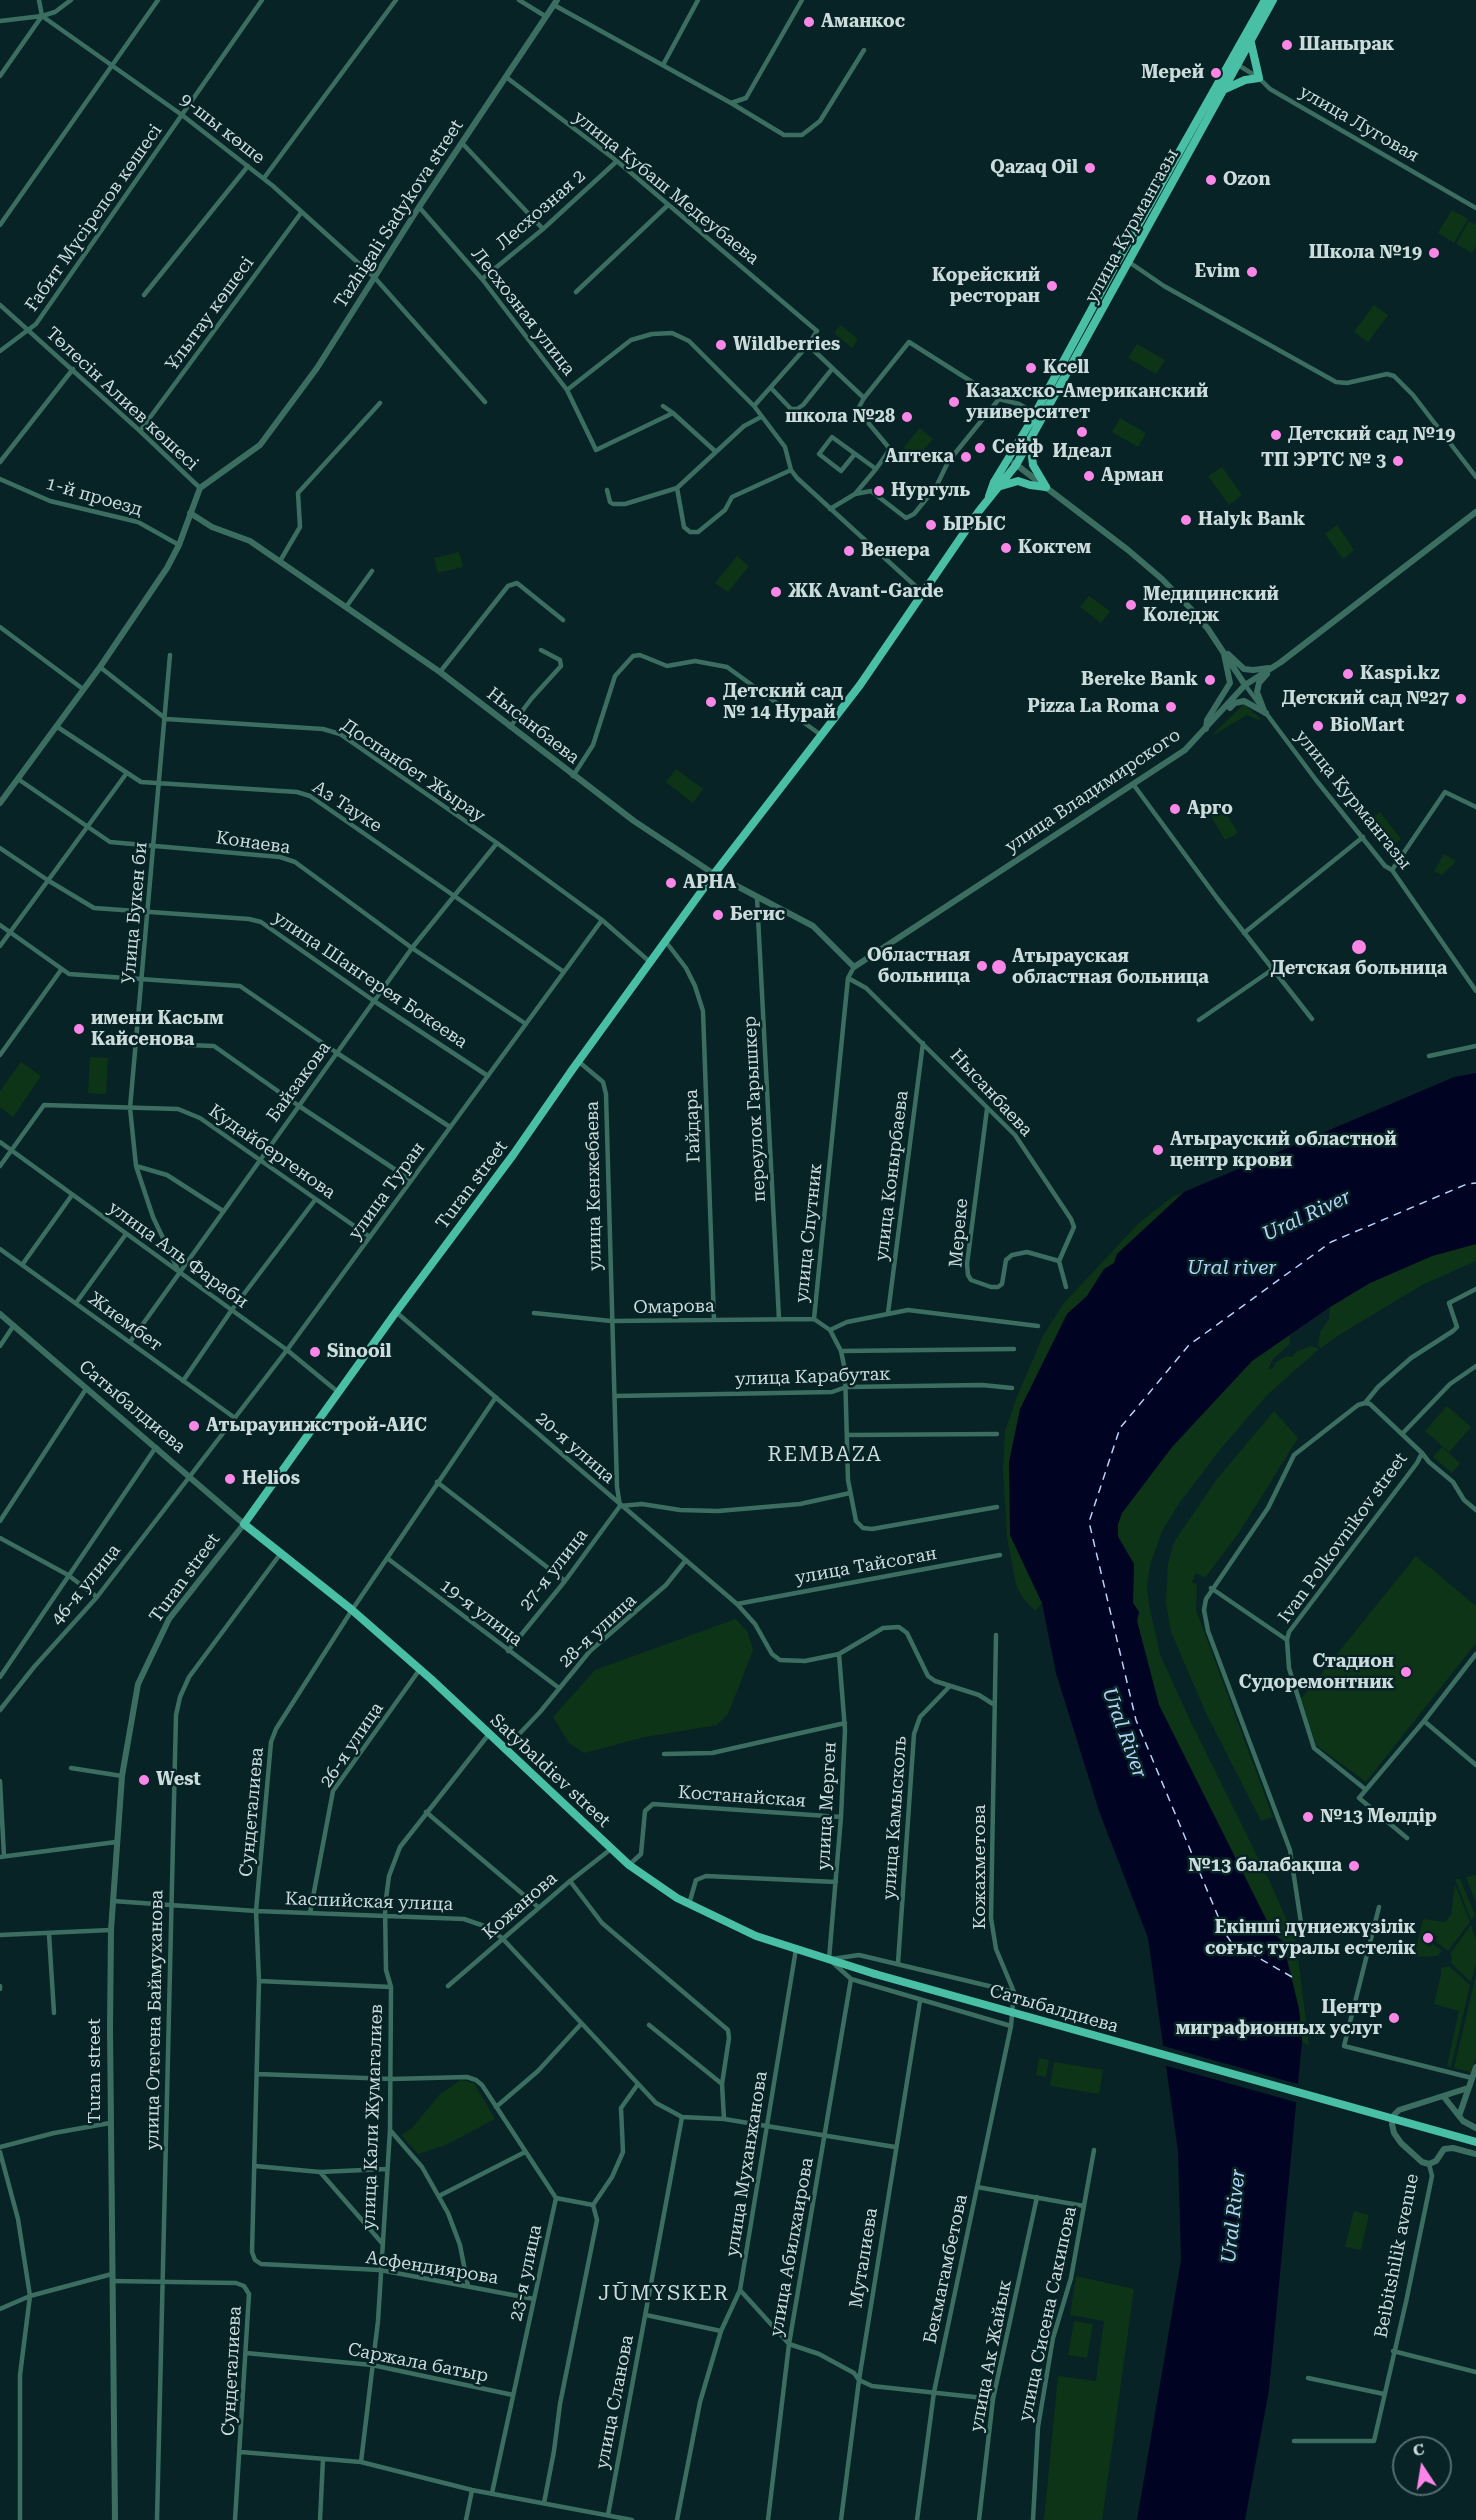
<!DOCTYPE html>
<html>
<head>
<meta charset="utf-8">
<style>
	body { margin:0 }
	#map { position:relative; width:1476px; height:2520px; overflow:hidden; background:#072325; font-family:"Roboto Serif",serif }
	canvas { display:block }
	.north { position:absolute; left:1392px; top:2436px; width:60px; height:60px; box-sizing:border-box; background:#072325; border:2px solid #566d6f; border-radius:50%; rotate:348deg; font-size:16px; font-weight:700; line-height:24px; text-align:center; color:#ccdcdd }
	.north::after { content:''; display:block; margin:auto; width:21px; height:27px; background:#fa87e7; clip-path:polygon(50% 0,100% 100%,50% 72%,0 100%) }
</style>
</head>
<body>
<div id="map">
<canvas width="1476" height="2520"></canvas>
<div class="north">С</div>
</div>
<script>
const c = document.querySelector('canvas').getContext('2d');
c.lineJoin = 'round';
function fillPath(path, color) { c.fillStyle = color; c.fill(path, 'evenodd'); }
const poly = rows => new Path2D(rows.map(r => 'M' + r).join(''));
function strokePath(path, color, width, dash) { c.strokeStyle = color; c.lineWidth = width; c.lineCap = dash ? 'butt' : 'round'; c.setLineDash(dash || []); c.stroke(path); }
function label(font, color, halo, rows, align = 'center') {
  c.font = font + ' "Roboto Serif",serif'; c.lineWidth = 5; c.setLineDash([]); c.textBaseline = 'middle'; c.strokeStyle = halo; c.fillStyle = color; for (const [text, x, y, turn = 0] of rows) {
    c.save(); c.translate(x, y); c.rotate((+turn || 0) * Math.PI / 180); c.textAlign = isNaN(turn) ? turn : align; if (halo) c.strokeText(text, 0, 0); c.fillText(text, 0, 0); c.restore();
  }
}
fillPath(poly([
	[1452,210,1468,219,1454,243,1438,233],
	[1469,221,1476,225,1476,246,1472,253,1456,244],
	[1374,305,1388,315,1368,342,1354,332],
	[841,325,858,339,852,348,834,333],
	[1137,344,1165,360,1156,374,1128,358],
	[1120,418,1146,433,1138,447,1112,432],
	[920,428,933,439,916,459,903,448],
	[1222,467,1242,495,1229,505,1208,476],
	[1337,525,1354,550,1343,559,1325,534],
	[459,552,463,567,438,573,434,558],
	[737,556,749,566,728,592,715,583],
	[1089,596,1110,611,1101,623,1080,607],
	[1244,704,1261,719,1258,720,1247,715,1210,737],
	[676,769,703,789,693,803,666,782],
	[1218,800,1238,833,1225,840,1206,808],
	[1380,812,1401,839,1388,849,1367,822],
	[1444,854,1456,861,1442,875,1434,871],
	[90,1057,108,1058,106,1094,88,1093],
	[21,1062,41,1076,13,1117,0,1107,0,1091],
	[1184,1192,1117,1254,1114,1263,1104,1269,1087,1296,1067,1314,1010,1535,1042,1603,1035,1611,1023,1598,1016,1585,1007,1537,1003,1470,1005,1431,1018,1394,1043,1336,1064,1303,1139,1223,1172,1197],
	[1476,1244,1476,1261,1422,1285,1339,1335,1321,1348,1318,1345,1320,1332,1329,1319,1330,1307,1370,1283,1432,1256],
	[1290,1335,1290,1344,1273,1359,1268,1370,1273,1368,1276,1362,1287,1356,1292,1357,1296,1352,1311,1346,1319,1349,1267,1395,1218,1452,1178,1505,1162,1531,1150,1565,1147,1586,1149,1605,1160,1654,1188,1716,1270,1882,1296,1941,1309,2046,1302,2041,1299,2009,1283,1940,1273,1933,1159,1705,1137,1621,1139,1612,1133,1603,1134,1564,1118,1536,1118,1524,1122,1513,1172,1447,1252,1361],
	[1447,1406,1471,1427,1449,1452,1425,1431],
	[1274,1411,1298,1438,1240,1531,1205,1578,1196,1573,1192,1582,1197,1585,1196,1610,1273,1817,1261,1821,1205,1711,1171,1632,1166,1603,1168,1564,1174,1542,1217,1479],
	[1442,1447,1460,1463,1452,1473,1433,1457],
	[1416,1556,1476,1606,1476,1643,1366,1782,1316,1745,1301,1699],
	[736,1619,748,1633,753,1650,728,1714,717,1725,645,1737,584,1753,569,1743,553,1717,595,1670],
	[1476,1875,1476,1903,1466,1877],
	[1455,1879,1460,1879,1475,1915,1471,1920],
	[1455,1884,1470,1922,1448,1951,1435,1941,1438,1937,1427,1930,1420,1940,1430,1947,1433,1944,1442,1951,1437,1956,1414,1957,1423,1919,1445,1922,1451,1915],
	[1471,1925,1476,1940,1476,1964,1471,1982,1451,1963,1452,1958,1450,1954],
	[1449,1966,1470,1985,1451,2067,1447,2066,1459,2011,1434,2004,1441,1975,1441,1968],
	[1476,1975,1476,2058,1471,2072,1454,2068],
	[1039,2058,1049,2060,1046,2077,1036,2075],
	[1054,2062,1103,2070,1099,2094,1050,2086],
	[461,2080,474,2083,495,2119,446,2145,418,2154,401,2135,412,2128,440,2094],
	[1354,2211,1369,2215,1361,2250,1345,2247],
	[1076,2276,1134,2289,1102,2520,1044,2520,1058,2376,1096,2381,1104,2321,1070,2315],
	[1074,2321,1093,2324,1087,2358,1068,2355]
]), '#0e3418');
fillPath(poly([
	[1476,1073,1476,1244,1432,1256,1370,1283,1330,1307,1252,1361,1172,1447,1122,1513,1118,1524,1118,1537,1134,1564,1133,1603,1139,1612,1137,1621,1159,1705,1273,1933,1288,1947,1286,1956,1299,2009,1302,2041,1269,2390,1245,2520,1137,2520,1181,2260,1178,2151,1148,1938,1099,1811,1056,1673,1042,1603,1010,1535,1009,1462,1020,1409,1067,1314,1087,1296,1104,1269,1114,1263,1117,1254,1184,1192,1454,1077]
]), '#000422');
fillPath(poly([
	[1160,2045,1301,2085,1299,2103,1163,2065]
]), '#072325');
strokePath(poly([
	[1292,1977,1231,1942,1225,1933,1136,1720,1089,1522,1120,1428,1189,1345,1331,1242,1467,1184,1476,1183]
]), '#b5d3f9', 1.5, [8, 6]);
strokePath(poly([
	[519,0,545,16],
	[554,5,731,103,784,135,802,135,820,121,864,50],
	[42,16,182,115,273,186,375,278,485,402],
	[0,21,42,16,55,12,71,0],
	[1235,63,1259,78,1270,89,1476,208],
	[663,65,698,0],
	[0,76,42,16,39,0],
	[506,77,617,161,817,331,808,345,754,406],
	[731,103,746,98,802,0],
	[462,143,543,229],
	[264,178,396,0],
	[419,207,482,279,567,390,631,340,652,334,672,333,689,341,754,406,785,447,791,470,797,478,923,593],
	[0,225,158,0],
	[1129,262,1164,286,1336,382,1347,383,1387,374,1394,376,1413,395,1476,477],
	[482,279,543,229,617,161],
	[576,292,668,205],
	[144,295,248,166],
	[0,305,140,431,200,488],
	[808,345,864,398,858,409,860,413,890,449,876,469,855,494,830,509],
	[0,351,36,324,262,0],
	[771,388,791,409,797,409,803,405,832,369],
	[567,390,596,450,673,413,716,452],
	[864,398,909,342,999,399,1019,404,1037,414],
	[663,406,673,413],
	[140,431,301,213],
	[854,455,841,471,819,454,832,437,876,469],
	[0,462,73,369],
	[0,479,50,501,138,522,179,545],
	[677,488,684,527,690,532,698,532,725,510,732,497,791,470],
	[607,490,610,502,613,504,625,504,677,488,744,426,761,417],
	[855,494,871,491,906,518,914,514,936,487,948,462,999,399],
	[280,561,300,527,298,493,380,403],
	[346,607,372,571],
	[0,627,83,689],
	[170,655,130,1108,136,1166,153,1217,179,1272],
	[100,667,166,719,323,729,340,734,497,843,602,920,650,962],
	[440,672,508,586,517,583,563,620],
	[1245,685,1316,780,1385,866,1392,870,1476,991],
	[56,726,141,782,297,792,310,796,564,972],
	[510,727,532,698,561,666,560,660,541,650],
	[573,776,593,745,615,676,633,656,640,655,667,666,695,661,727,667,821,735],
	[18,779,110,842,280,857,295,862,412,948,526,1024],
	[1133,784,1217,898,1312,1019],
	[0,848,49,881,94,908,249,919,261,922,374,1001,488,1076],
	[1392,870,1445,792,1476,807],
	[757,898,779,1319],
	[0,925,69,974,240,986,337,1053,450,1127],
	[1244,933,1363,837],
	[666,942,686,968,695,986,703,1011,714,1320],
	[0,946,126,774],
	[848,978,866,988,1015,1135,1071,1219,1074,1227,1059,1261,1066,1287],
	[1199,1020,1273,969],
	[137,1043,214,1046,299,1106,411,1180],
	[0,1055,61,970],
	[1429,1056,1476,1046],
	[578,1061,603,1082,606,1094,617,1487,620,1506],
	[987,1109,967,1264,968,1275,971,1280,991,1287,998,1287,1002,1284,1006,1260,1012,1255,1027,1252,1059,1261],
	[0,1142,287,1350,338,1392],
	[0,1166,44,1105,178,1109,200,1118,370,1237],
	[136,1166,167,1175,223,1211],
	[0,1249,235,1418],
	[22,1265,72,1195],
	[76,1303,126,1234],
	[396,1312,737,1604,755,1624,772,1654,780,1660,805,1661,839,1654,883,1628,899,1627,907,1633,928,1676,935,1681,979,1695,993,1704],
	[534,1313,611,1321,814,1319,830,1330,841,1351,845,1370,848,1480,856,1521,863,1528,872,1529,997,1507],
	[888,1313,923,1043],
	[814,1319,848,978,854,967],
	[830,1330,847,1322,908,1310,1038,1326],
	[130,1342,412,948,497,843],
	[0,1346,14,1325],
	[841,1351,1014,1349],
	[183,1381,231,1311,315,1200],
	[615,1396,832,1392,846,1387,982,1385,1012,1388],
	[496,1397,352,1610,276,1729,271,1742,256,1911,259,1981,252,2252,255,2260,261,2264,380,2270,534,2299],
	[1365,1403,1370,1404,1422,1453,1429,1462,1453,1482,1464,1500,1476,1510],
	[1402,1434,1450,1384,1476,1366],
	[847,1435,997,1434],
	[437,1482,565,1581],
	[620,1506,642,1504,680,1510,718,1511,800,1504,850,1493],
	[0,1521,86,1389],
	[0,1538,68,1575,97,1597],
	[387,1558,559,1688],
	[1211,1588,1287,1640],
	[737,1604,1000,1555],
	[508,1651,565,1581,620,1506],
	[0,1677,156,1447],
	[0,1710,34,1667,97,1597,287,1350,602,920],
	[1424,1721,1476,1765],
	[505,1749,540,1712,590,1651,666,1585,686,1560],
	[664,1754,712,1753,845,1723],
	[71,1768,122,1776],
	[0,1781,4,1856],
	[1365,1789,1314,1748,1289,1668,1287,1640,1289,1632,1417,1463,1422,1453],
	[426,1812,538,1907],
	[1407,1838,1359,1798,1424,1721,1476,1654],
	[0,1857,116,1842],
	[629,1865,641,1854,645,1811,653,1804,841,1817],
	[570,1881,602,1923,728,2030,729,2038,722,2084],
	[113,1901,256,1911,464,1919,487,1927,502,1938,656,2103,671,2111,682,2117,724,2119,895,2147],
	[689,1904,696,1880,706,1876,836,1882],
	[1379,1907,1344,2046,1472,2078],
	[310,1913,333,1791,420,1669],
	[49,1934,54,2013],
	[0,1935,111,1930],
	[1303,1936,1290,1850,1208,1631,1204,1610,1206,1599,1268,1508,1294,1455,1358,1405,1365,1403,1378,1387,1411,1358,1453,1331,1457,1327,1449,1303,1476,1289],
	[829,1959,841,1817,845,1730,839,1654],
	[832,1959,859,1955,1014,1992],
	[831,1961,851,1979,1011,2026],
	[898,1963,914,1734,920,1717,949,1687],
	[259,1981,391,1987],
	[0,1986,0,1989],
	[448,1986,570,1881,611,1849],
	[649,2025,722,2084,724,2119],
	[257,2074,392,2079,467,2077,476,2080,482,2085,556,2198,492,2493],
	[496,2107,538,2071,581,2024],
	[390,2130,422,2167,448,2213,460,2245,468,2286],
	[0,2147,54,2133,110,2123],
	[0,2152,18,2219,30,2296,20,2375,20,2520],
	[255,2166,320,2172,386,2169],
	[320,2172,382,2243],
	[977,2187,1084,2206],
	[439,2196,525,2152],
	[556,2198,593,2205,612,2177,623,2152,621,2108,638,2084],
	[112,2281,236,2283,244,2286,249,2294,235,2520],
	[740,2290,789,2344,819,2354,854,2373,859,2380,872,2386,993,2399],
	[0,2309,30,2296,112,2274],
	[646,2315,721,2331],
	[1393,2351,1476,2372],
	[246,2353,372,2365,513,2395],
	[1308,2378,1384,2394],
	[1294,2441,1374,2441,1406,2302,1432,2176,1429,2164],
	[241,2452,361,2462,472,2490,632,2520],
	[361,2462,378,2321,390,2130,391,1987,386,1970,385,1906,389,1876,400,1847,489,1734],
	[544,2503,554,2451,560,2404,597,2220,593,2205],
	[608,2515,682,2117],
	[157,2520,176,1715,180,1697,189,1677,281,1553],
	[320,2520,323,2459],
	[466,2520,472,2490],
	[677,2520,700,2402,721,2331,740,2290,796,1949],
	[768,2520,789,2344,851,1979],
	[841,2520,859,2380,920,2001],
	[917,2520,934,2392,1011,2026,1014,1992,996,1949,991,1918,996,1635],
	[979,2520,993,2399,1037,2197],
	[1033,2520,1038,2427,1053,2338,1071,2278,1094,2150]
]), '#3b6e61', 4.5);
strokePath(poly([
	[1014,463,1128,550,1162,579,1192,610,1208,629,1245,685],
	[190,513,212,527,250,541,440,672,634,821,714,874,813,926,854,967,1185,750,1245,685,1281,662,1476,512],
	[1228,654,1244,669,1253,670,1269,668],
	[1230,708,1235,703,1244,701,1266,713],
	[1265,713,1257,692,1259,683,1267,674],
	[1206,729,1207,720,1230,683,1224,654],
	[0,803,100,667,167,568,179,545,200,488,260,445,317,368,419,207,557,0],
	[0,1314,244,1524,169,1619,138,1684,122,1776,111,1930,110,2028,115,2520],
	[1468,2088,1399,2110,1394,2115,1392,2124,1394,2133,1401,2143,1422,2162,1429,2164,1436,2161,1444,2149,1453,2148,1476,2154],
	[1444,2097,1463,2121,1476,2128],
	[1459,2116,1476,2067]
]), '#3b6e61', 6);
strokePath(poly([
	[1225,89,1245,80,1259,78,1251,43],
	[1030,441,1033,465,1046,487],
	[1001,486,1018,481,1030,485,1046,487],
	[989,496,994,482,1030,423,1115,266,1265,0],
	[875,1974,756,1936,677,1898,629,1865,431,1679,352,1610,244,1524,396,1312,513,1155,572,1070,714,874,860,685,979,511,1016,465,1273,0]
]), '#49bfa5', 8);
strokePath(poly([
	[875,1974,1476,2142]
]), '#49bfa5', 8);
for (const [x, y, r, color] of [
	[809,22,6,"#fa87e7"],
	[1287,45,6,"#fa87e7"],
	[1216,73,6,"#fa87e7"],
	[1090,168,6,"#fa87e7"],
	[1211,180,6,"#fa87e7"],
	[1434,253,6,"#fa87e7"],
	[1252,272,6,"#fa87e7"],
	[1052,286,6,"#fa87e7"],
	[721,345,6,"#fa87e7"],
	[1031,368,6,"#fa87e7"],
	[954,402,6,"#fa87e7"],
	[907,417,6,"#fa87e7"],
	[1082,432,6,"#fa87e7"],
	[1276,435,6,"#fa87e7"],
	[980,448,6,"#fa87e7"],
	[966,457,6,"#fa87e7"],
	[1398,461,6,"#fa87e7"],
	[1089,476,6,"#fa87e7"],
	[879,491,6,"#fa87e7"],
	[1186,520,6,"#fa87e7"],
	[931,525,6,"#fa87e7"],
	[1006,548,6,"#fa87e7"],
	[849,551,6,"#fa87e7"],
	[776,592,6,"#fa87e7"],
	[1131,605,6,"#fa87e7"],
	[1348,674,6,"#fa87e7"],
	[1210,680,6,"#fa87e7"],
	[1461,699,6,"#fa87e7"],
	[711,702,6,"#fa87e7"],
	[1171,707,6,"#fa87e7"],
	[1318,726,6,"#fa87e7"],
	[1175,809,6,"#fa87e7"],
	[671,883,6,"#fa87e7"],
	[718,915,6,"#fa87e7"],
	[1359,947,8,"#fa87e7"],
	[982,966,6,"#fa87e7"],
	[999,967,8,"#fa87e7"],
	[79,1029,6,"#fa87e7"],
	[1158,1150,6,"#fa87e7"],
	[315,1352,6,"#fa87e7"],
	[194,1426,6,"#fa87e7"],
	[230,1479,6,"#fa87e7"],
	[1406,1672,6,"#fa87e7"],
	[144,1780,6,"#fa87e7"],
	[1308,1817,6,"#fa87e7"],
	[1354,1866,6,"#fa87e7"],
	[1428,1938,6,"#fa87e7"],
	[1394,2018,6,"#fa87e7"]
]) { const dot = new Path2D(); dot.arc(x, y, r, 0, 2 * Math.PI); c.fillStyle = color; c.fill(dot); strokePath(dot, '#072325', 2); }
label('bold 18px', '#ccdcdd', '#072325', [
	["Аманкос",821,22],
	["Шанырак",1299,45],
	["Мерей",1204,73,"right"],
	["Qazaq Oil",1078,168,"right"],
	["Ozon",1223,180],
	["Школа №19",1422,253,"right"],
	["Evim",1240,272,"right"],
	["Корейский",1040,276,"right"],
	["ресторан",1040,297,"right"],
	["Wildberries",733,345],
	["Kcell",1043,368],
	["Казахско-Американский",966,392],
	["университет",966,413],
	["школа №28",895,417,"right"],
	["Детский сад №19",1288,435],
	["Сейф",992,448],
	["Идеал",1082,452,"center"],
	["Аптека",954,457,"right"],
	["ТП ЭРТС № 3",1386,461,"right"],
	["Арман",1101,476],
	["Нургуль",891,491],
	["Halyk Bank",1198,520],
	["ЫРЫС",943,525],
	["Коктем",1018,548],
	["Венера",861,551],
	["ЖК Avant-Garde",788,592],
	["Медицинский",1143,595],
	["Коледж",1143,616],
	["Kaspi.kz",1360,674],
	["Bereke Bank",1198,680,"right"],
	["Детский сад",723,692],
	["№ 14 Нурай",723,713],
	["Детский сад №27",1449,699,"right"],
	["Pizza La Roma",1159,707,"right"],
	["BioMart",1330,726],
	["Арго",1187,809],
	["АРНА",683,883],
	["Бегис",730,915],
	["Областная",970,956,"right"],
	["больница",970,977,"right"],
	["Атырауская",1012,957],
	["областная больница",1012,978],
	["Детская больница",1359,969,"center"],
	["имени Касым",91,1019],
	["Кайсенова",91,1040],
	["Атырауский областной",1170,1140],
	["центр крови",1170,1161],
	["Sinooil",327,1352],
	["Атырауинжстрой-АИС",206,1426],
	["Helios",242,1479],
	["Стадион",1394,1662,"right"],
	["Судоремонтник",1394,1683,"right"],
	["West",156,1780],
	["№13 Мөлдiр",1320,1817],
	["№13 балабақша",1342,1866,"right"],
	["Екінші дүниежүзілік",1416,1928,"right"],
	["соғыс туралы естелік",1416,1949,"right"],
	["Центр",1382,2008,"right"],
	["миграфионных услуг",1382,2029,"right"]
], 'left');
label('18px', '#ccdcdd', '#072325', [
	["улица Луговая",1359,124,30],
	["9-шы көше",222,129,38],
	["улица Кубаш Медеубаева",666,188,39],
	["Лесхозная 2",541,210,-41],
	["Tazhigali Sadykova street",399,214,-57],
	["Ғабит Мүсірепов көшесi",94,218,-55],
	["улица Курмангазы",1132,226,-61],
	["Лесхозная улица",523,312,52],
	["Ұлытау көшесi",210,314,-54],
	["Төлесін Алиев көшесі",122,399,43],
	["1-й проезд",94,497,16],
	["Нысанбаева",533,726,38],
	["Доспанбет Жырау",413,771,34],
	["улица Владимирского",1093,791,-34],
	["улица Курмангазы",1353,800,51],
	["Аз Тауке",347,807,33],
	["Конаева",253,843,8],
	["Улица Букен би",135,913,-85],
	["улица Шангерея Бокеева",370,980,34],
	["Байзакова",299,1082,-54],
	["Нысанбаева",991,1093,47],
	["переулок Гарышкер",755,1109,-93],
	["Гайдара",693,1126,-92],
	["Кудайбергенова",272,1152,35],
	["улица Конырбаева",892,1176,-83],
	["Turan street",472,1185,-53],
	["улица Кенжебаева",594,1186,-91],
	["улица Туран",387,1191,-54],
	["улица Спутник",809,1233,-84],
	["Мереке",959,1233,-85],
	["улица Аль Фараби",178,1255,36],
	["Омарова",674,1307,-1],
	["Жиембет",125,1322,36],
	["улица Карабутак",813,1377,-2],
	["Сатыбалдиева",132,1407,40],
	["20-я улица",575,1448,41],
	["Ivan Polkovnikov street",1343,1538,-54],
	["улица Тайсоган",866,1566,-10],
	["27-я улица",554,1570,-52],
	["Turan street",185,1578,-54],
	["46-я улица",86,1585,-51],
	["19-я улица",481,1613,37],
	["28-я улица",598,1631,-43],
	["26-я улица",352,1745,-56],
	["Satybaldiev street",550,1771,43],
	["Костанайская",742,1797,4],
	["улица Мерген",827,1806,-87],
	["Сундеталиева",252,1812,-85],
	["улица Камысколь",895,1818,-86],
	["Кожахметова",980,1867,-90],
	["Каспийская улица",369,1902,2],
	["Кожанова",520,1906,-41],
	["Сатыбалдиева",1054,2009,16],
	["улица Отегена Баймуханова",155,2020,-89],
	["Turan street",95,2071,-90],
	["улица Кали Жумагалиев",373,2117,-88],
	["улица Муханжанова",747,2164,-81],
	["улица Абилхаирова",792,2247,-80],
	["Beibitshilik avenue",1397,2256,-79],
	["Муталиева",864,2258,-81],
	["Асфендиярова",432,2268,9],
	["Бекмагамбетова",946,2269,-78],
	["23-я улица",526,2273,-78],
	["улица Сисена Сакипова",1048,2314,-78],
	["улица Ак Жайык",991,2356,-79],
	["Саржала батыр",418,2363,11],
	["Сундеталиева",232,2371,-87],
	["улица Сланова",615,2402,-79]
]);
label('italic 20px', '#b5d3f9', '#072325', [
	["Ural River",1307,1216,-25],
	["Ural river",1232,1268],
	["Ural River",1124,1733,70],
	["Ural River",1234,2216,-84]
]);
c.letterSpacing = '1.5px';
label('21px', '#ccdcdd', '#072325', [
	["REMBAZA",825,1455],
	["JŪMYSKER",664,2294]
]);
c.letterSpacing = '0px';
</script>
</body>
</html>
